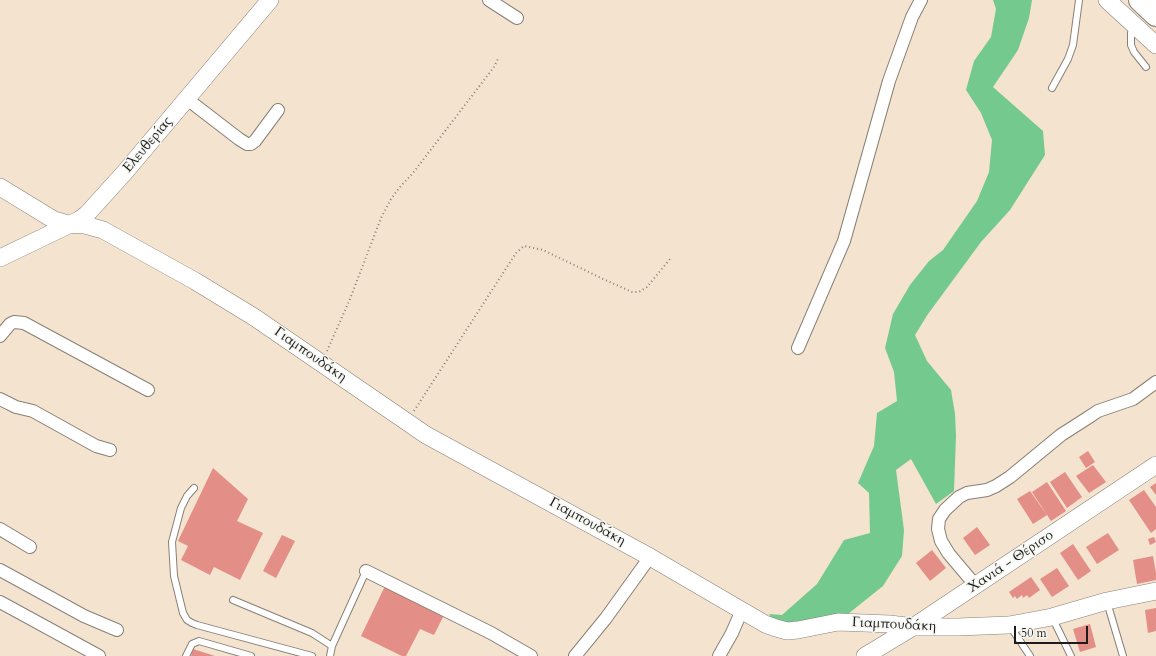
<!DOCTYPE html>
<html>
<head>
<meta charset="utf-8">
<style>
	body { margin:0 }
	#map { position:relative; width:1156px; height:656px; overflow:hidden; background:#f4e3cf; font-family:Cardo,serif }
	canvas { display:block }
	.scale { position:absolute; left:1014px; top:626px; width:74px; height:18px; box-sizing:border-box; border:2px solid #1c1c1c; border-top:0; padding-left:5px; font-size:12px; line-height:14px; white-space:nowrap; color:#1c1c1c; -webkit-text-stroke:3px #f6f6f2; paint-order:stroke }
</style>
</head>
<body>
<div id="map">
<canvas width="1156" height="656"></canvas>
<div class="scale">50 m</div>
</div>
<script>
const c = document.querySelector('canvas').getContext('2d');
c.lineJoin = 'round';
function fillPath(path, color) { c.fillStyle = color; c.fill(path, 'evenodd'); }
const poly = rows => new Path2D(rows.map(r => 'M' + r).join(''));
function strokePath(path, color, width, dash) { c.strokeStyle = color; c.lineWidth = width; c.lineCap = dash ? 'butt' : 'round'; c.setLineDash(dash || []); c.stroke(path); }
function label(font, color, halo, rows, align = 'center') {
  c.font = font + ' Cardo,serif'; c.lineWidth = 3; c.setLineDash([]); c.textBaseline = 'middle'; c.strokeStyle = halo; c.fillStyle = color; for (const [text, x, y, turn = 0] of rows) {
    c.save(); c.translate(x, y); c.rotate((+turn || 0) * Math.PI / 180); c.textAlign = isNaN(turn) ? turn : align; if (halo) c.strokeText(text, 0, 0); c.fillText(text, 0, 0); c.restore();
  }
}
fillPath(poly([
	[993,0,1032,0,1029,18,1018,50,993,87,1043,131,1045,155,1010,210,981,242,928,314,915,335,927,361,951,390,955,414,956,436,954,491,936,504,911,459,896,470,904,530,902,556,883,586,848,614,829,618,776,624,769,614,782,615,817,584,844,540,870,533,869,493,858,483,874,446,877,413,897,401,894,372,885,348,893,314,910,285,929,261,943,250,977,201,989,172,992,140,981,113,966,90,974,61,991,37,996,9]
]), '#74ca8e');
fillPath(poly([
	[1088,451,1095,462,1086,468,1079,457],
	[1093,465,1106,482,1089,493,1076,476],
	[213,468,248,499,237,521,263,533,240,580,214,567,210,575,181,560,188,546,178,541],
	[1065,472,1082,497,1067,508,1050,482],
	[1047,482,1066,511,1051,521,1032,492],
	[1156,483,1156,495,1150,487],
	[1144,490,1156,507,1156,529,1151,533,1129,500],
	[1030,491,1047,515,1033,524,1017,499],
	[977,527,990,545,975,555,963,538],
	[1108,533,1119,550,1097,564,1086,547],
	[282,535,295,541,276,578,263,571],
	[1154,537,1156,542,1150,545,1148,539],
	[1073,544,1091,571,1078,580,1060,553],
	[932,550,946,568,930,581,916,563],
	[1153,556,1156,573,1156,580,1137,584,1133,560],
	[1057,568,1069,586,1052,597,1040,579],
	[1031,577,1040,590,1029,598,1027,595,1023,598,1022,595,1017,599,1015,596,1013,598,1009,592],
	[385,586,444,615,434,635,420,629,406,656,402,656,361,636],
	[1156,608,1156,631,1148,633,1145,610],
	[1090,624,1096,647,1080,652,1073,629],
	[193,649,215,656,191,656]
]), '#e38e86');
const lane = poly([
	[1133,26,1131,33,1131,45,1134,52,1146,67],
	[1052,88,1068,59,1073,45,1079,0],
	[194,488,187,496,181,508,172,542,174,576,183,613,187,620,192,623,197,625,312,656],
	[233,600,312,633,332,646],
	[1107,602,1123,656],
	[1053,619,1071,656],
	[1010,626,1030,656],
	[186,656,192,644,199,641,251,656],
	[330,656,332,646,366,571]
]);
const street = poly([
	[489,0,517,18],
	[187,99,239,139,247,144,251,144,255,141,278,110],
	[0,336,10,324,14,322,24,323,148,390],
	[798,348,844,241,889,81,912,17,921,0],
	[0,399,16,407,33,411,96,446,110,450],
	[0,529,30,547],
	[0,570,84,616,117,630],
	[366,571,491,633,531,656],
	[976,586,949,554,941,541,938,529,939,519,945,510,959,497,967,493,987,490,996,486,1010,477,1061,435,1089,417,1098,411,1133,399,1156,382],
	[0,602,99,656],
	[575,656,606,618,650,557],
	[719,656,732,633,742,610]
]);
const secondary = poly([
	[1107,0,1156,45],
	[0,187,54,220,68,224,85,225,103,230,195,281,254,317,426,435,650,557,765,624,776,628,787,631,798,630,838,622,890,624,913,627,958,627,1009,625,1052,617,1107,601,1156,591],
	[0,258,79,220,87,214,125,172,270,0],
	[865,656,913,627,1156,465]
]);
const highway = poly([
	[1140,0,1156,15]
]);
strokePath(lane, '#888076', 8);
strokePath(street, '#888076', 14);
strokePath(secondary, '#888076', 18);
strokePath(highway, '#888076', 24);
strokePath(poly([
	[327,351,350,299,381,218,391,199,400,187,413,173,494,67,499,57],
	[414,411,516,253,524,246,543,250,603,279,632,292,639,292,647,287,670,259]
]), '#888076', 2, [1, 3]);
strokePath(lane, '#fff', 6);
strokePath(street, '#fff', 12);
strokePath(secondary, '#fff', 17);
strokePath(highway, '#fff', 22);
label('14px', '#1c1c1c', '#f6f6f2', [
	["Ελευθερίας",148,145,-50],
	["Γιαμπουδάκη",310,355,35],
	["Γιαμπουδάκη",587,522,29],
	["Χανιά - Θέρισο",1011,562,-34],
	["Γιαμπουδάκη",894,625,3]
]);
</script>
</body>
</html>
